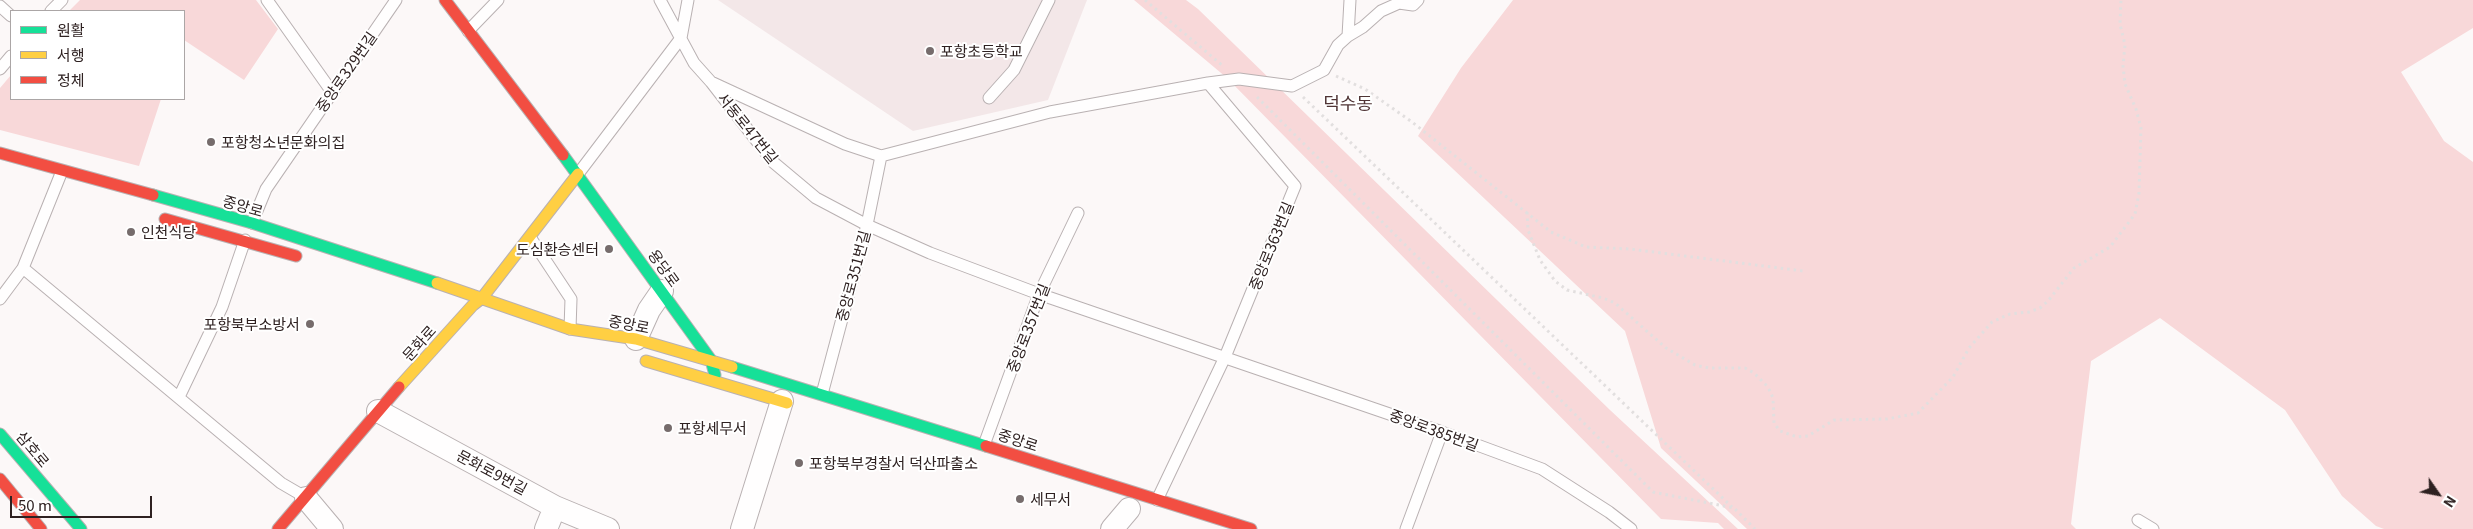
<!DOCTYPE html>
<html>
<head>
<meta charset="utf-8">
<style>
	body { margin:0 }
	#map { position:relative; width:2473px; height:529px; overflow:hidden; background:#fcf8f8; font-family:Georgia,"Noto Sans KR",serif }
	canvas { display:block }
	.legend { position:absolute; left:10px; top:10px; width:175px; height:90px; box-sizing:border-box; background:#fff; border:1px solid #aba6a6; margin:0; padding:6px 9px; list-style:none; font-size:15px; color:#2e2121 }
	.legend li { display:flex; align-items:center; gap:10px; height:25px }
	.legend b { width:25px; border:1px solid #aba6a6 }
	.north { position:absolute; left:2413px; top:469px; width:50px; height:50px; -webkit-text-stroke:4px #fff; paint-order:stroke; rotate:123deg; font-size:14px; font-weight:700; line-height:20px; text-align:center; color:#2e2121 }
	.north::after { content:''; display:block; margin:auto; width:18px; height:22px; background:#2e2121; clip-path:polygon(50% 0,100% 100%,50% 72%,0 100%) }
	.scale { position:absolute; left:10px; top:496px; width:142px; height:22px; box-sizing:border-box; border:2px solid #2e2121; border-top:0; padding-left:6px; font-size:15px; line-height:18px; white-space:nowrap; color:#2e2121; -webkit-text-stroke:4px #fff; paint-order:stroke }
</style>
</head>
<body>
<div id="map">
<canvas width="2473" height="529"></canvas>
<ul class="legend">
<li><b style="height:6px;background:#16e098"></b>원활</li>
<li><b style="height:6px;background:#ffcf43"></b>서행</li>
<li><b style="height:6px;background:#f24e42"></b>정체</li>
</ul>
<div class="north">N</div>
<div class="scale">50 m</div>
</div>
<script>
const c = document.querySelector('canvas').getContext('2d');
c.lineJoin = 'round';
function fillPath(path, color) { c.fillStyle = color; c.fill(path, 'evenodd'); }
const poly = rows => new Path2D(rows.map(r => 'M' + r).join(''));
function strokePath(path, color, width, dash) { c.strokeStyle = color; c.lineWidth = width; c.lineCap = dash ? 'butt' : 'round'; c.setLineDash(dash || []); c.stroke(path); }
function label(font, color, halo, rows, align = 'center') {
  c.font = font + ' Georgia,"Noto Sans KR",serif'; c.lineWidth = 4; c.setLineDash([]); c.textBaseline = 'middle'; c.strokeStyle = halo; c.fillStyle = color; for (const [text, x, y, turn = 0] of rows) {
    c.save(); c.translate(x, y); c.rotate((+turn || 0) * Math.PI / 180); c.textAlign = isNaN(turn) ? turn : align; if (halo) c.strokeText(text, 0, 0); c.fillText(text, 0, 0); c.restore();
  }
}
fillPath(poly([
	[718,0,1087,0,1048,100,913,131]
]), '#f3e7e8');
fillPath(poly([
	[80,0,256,0,278,29,244,80,184,40,184,11,69,11],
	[1134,0,1186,0,1198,9,1610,410,1738,529,1724,529,1718,523,1661,519,1227,78],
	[1513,0,2473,0,2473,28,2401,72,2444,141,2473,162,2473,529,2384,529,2376,526,2342,496,2285,410,2160,318,2091,361,2071,524,2076,529,1747,529,1661,448,1625,331,1418,136,1461,68],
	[11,75,11,99,161,99,139,166,0,130,0,88]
]), '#f8d8d9');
const lane = poly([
	[267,0,332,92],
	[660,0,694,63,711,82,773,162,816,198,867,225,930,253,1039,294,1442,432,1542,469,1609,512,1631,529],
	[0,6,11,16],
	[51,11,62,0],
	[468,31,498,0],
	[1348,36,1363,27,1381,11,1399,3,1413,5,1418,0],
	[0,69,11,56],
	[713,83,845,144,881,156,1050,112,1208,83,1239,79,1292,86,1324,70,1338,45,1348,36,1350,0],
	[989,98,1014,70,1049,0],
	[578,174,681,38,688,0],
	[252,223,266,189,396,0],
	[530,237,571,299,570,329],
	[23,268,281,483,305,497],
	[0,299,23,268,62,171],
	[822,394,867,225,881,156],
	[179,397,222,307,245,240],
	[984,445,1039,294,1078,213],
	[1157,500,1225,357,1295,186,1208,83],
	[2138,520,2153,529],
	[1406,529,1442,432]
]);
const street = poly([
	[636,339,649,310,662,291],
	[378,411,555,507,608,529],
	[306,498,332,529],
	[546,529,555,507],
	[742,529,782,401],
	[1112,529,1129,509]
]);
const fast = poly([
	[563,155,711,360,715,375],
	[153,195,252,223,437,283],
	[732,367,986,446],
	[0,434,81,529]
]);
const slow = poly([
	[437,283,570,329,636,339,732,367],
	[646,361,787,403],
	[399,387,473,305,482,298,578,174]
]);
const jam = poly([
	[445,0,563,155],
	[0,153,153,195],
	[165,219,296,256],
	[986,446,1251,529],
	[0,479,41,529],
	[278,529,399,387]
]);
strokePath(lane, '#b9b1b2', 13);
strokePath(street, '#b9b1b2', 24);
strokePath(fast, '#b9b1b2', 13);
strokePath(slow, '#b9b1b2', 13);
strokePath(jam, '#b9b1b2', 13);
strokePath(poly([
	[1145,0,1223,66],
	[1336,76,1365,89,1412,122,1551,232,1586,247,1630,249,1803,271],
	[1257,97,1653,492,1734,508,1755,529],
	[1303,97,1732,507],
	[1527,212,1528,230,1540,260,1555,281,1567,290,1603,298,1615,303,1666,348,1695,365,1709,368,1745,368,1754,373,1768,387,1773,398,1774,423,1780,431,1797,437,1808,436,1834,420,1887,419,1918,413,1953,377,1969,348,1992,322,2010,314,2029,312,2040,308,2048,301,2074,268,2110,247,2135,214,2139,193,2141,128,2136,109,2125,84,2123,66,2125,45,2120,24,2121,0]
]), '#e2dfdf', 3, [2.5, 4]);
strokePath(lane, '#fffefe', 11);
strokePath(street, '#fffefe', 22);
strokePath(fast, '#16e098', 11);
strokePath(slow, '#ffcf43', 11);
strokePath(jam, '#f24e42', 11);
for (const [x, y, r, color] of [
	[930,51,5,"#766c6c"],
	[211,142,5,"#766c6c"],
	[131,232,5,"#766c6c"],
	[609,249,5,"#766c6c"],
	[310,324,5,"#766c6c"],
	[668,428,5,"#766c6c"],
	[799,463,5,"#766c6c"],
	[1020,499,5,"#766c6c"]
]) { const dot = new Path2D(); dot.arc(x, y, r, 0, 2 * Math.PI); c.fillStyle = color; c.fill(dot); strokePath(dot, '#fff', 2); }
label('15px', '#2e2121', '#fff', [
	["포항초등학교",940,51],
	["포항청소년문화의집",221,142],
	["인천식당",141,232],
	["도심환승센터",599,249,"right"],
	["포항북부소방서",300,324,"right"],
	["포항세무서",678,428],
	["포항북부경찰서 덕산파출소",809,463],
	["세무서",1030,499]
], 'left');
label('15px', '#2e2121', '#fff', [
	["중앙로329번길",346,72,-55],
	["서동로47번길",748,128,51],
	["중앙로",243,206,16],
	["중앙로363번길",1271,246,-68],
	["용당로",664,268,54],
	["중앙로351번길",853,276,-75],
	["중앙로",629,324,11],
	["중앙로357번길",1028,328,-69],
	["문화로",419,343,-48],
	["중앙로385번길",1434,430,20],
	["중앙로",1018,440,18],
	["삼호로",33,449,50],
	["문화로9번길",492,472,28]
]);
label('18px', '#503435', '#fff', [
	["덕수동",1348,103]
]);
</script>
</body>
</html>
